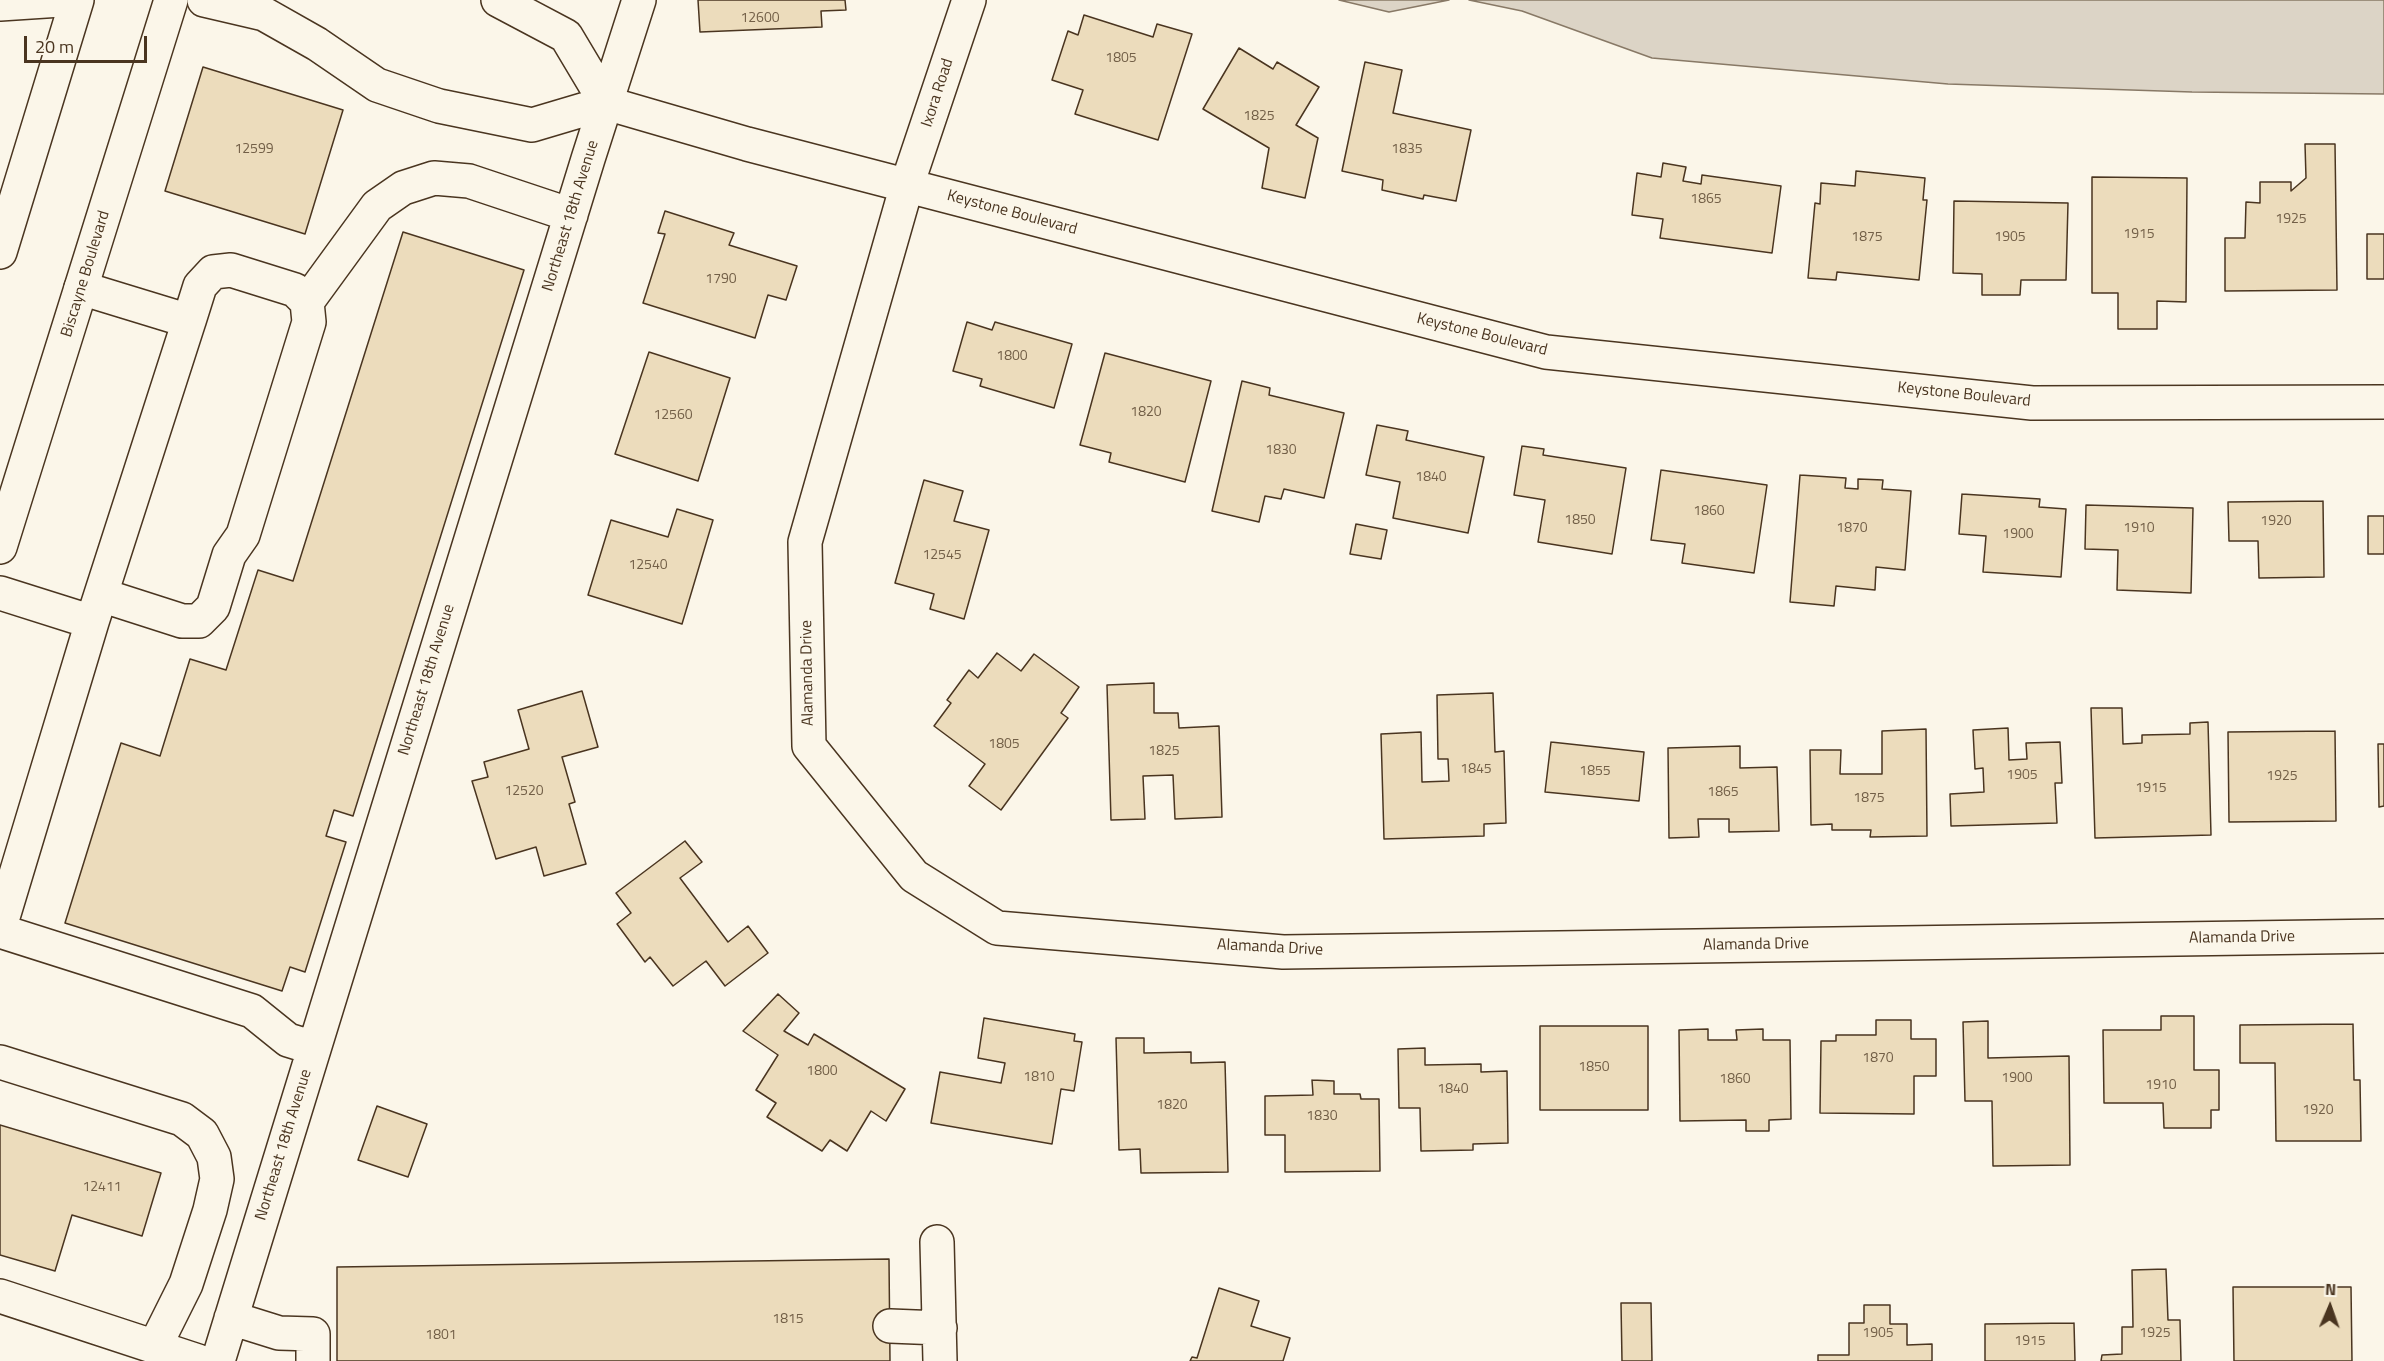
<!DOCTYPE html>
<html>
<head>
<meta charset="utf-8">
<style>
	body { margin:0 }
	#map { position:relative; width:2384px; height:1361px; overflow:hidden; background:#fbf6e9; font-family:"Titillium Web",sans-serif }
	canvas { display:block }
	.north { position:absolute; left:2300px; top:1277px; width:60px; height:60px; -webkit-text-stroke:4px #fbf6e9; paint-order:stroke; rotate:2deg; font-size:16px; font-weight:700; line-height:24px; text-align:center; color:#4a3520 }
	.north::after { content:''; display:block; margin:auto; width:21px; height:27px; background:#4a3520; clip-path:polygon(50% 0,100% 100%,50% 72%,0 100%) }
	.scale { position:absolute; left:24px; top:36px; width:123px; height:27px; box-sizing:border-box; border:3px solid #4a3520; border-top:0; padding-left:8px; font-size:18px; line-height:21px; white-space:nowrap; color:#4a3520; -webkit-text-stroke:4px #fbf6e9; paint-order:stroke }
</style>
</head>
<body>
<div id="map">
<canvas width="2384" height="1361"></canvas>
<div class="north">N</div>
<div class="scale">20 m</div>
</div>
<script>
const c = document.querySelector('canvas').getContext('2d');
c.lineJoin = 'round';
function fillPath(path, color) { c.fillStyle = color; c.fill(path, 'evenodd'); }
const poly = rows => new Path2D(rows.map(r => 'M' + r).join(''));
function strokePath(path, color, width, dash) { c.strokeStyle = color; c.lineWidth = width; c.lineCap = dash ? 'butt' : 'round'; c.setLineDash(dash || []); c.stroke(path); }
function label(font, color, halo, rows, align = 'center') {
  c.font = font + ' "Titillium Web",sans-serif'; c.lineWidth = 4.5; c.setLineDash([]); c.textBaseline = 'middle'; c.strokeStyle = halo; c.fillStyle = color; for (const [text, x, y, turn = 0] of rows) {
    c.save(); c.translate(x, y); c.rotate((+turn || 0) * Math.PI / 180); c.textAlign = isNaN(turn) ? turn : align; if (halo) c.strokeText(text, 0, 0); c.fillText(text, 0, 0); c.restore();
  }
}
const water = poly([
	[1339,0,1449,0,1389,12,1339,0],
	[1469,0,2384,0,2384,94,2192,92,1948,84,1652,58,1522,11,1469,0]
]);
fillPath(water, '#dcd4c6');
strokePath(water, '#887966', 1.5);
const building = poly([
	[698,0,845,0,846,10,821,11,822,27,700,32,698,0],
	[1084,15,1153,37,1157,24,1192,34,1158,140,1075,114,1083,90,1052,80,1068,31,1078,35,1084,15],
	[1239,48,1273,69,1277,62,1319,87,1296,125,1318,138,1305,198,1262,188,1269,148,1203,109,1239,48],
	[1365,62,1402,70,1393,113,1471,130,1456,201,1424,195,1423,199,1382,190,1383,180,1342,171,1365,62],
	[203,67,343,110,305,234,165,191,203,67],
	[2305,144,2335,144,2337,290,2225,291,2225,238,2245,238,2246,202,2260,203,2260,182,2291,182,2291,191,2306,178,2305,144],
	[1663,163,1686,167,1683,181,1701,184,1702,175,1781,186,1772,253,1660,238,1663,219,1632,215,1637,173,1661,177,1663,163],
	[1856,171,1925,178,1923,200,1927,200,1919,280,1837,272,1836,280,1808,278,1815,203,1820,204,1821,183,1855,186,1856,171],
	[2092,177,2187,178,2186,302,2157,301,2157,329,2118,329,2118,293,2092,293,2092,177],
	[1954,201,2068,203,2066,280,2021,280,2020,295,1982,295,1982,274,1953,273,1954,201],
	[665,211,734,233,729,245,797,266,786,300,768,295,755,338,643,303,665,234,658,233,665,211],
	[403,232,524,270,353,816,334,810,326,836,346,842,305,972,290,967,282,991,65,923,121,743,160,756,190,659,226,670,258,570,293,581,403,232],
	[2367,234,2384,234,2384,279,2367,279,2367,234],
	[967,322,992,330,995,322,1072,344,1054,408,980,386,982,379,953,371,967,322],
	[649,352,730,378,698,481,615,454,649,352],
	[1105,353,1211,381,1185,482,1109,462,1111,453,1080,445,1105,353],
	[1242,381,1270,388,1269,395,1344,413,1324,498,1284,489,1281,499,1265,496,1259,522,1212,511,1242,381],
	[1377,425,1408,431,1406,440,1484,457,1468,533,1393,518,1400,482,1366,475,1377,425],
	[1522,446,1544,449,1543,455,1626,468,1612,554,1538,542,1545,500,1514,495,1522,446],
	[1661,470,1767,485,1754,573,1682,563,1685,544,1651,540,1661,470],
	[1800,475,1846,478,1845,488,1858,489,1858,479,1883,480,1882,489,1911,491,1905,570,1876,567,1875,590,1836,586,1834,606,1790,602,1800,475],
	[924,480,963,491,954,521,989,530,964,619,930,609,934,594,895,583,924,480],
	[1962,494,2040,499,2039,507,2066,509,2061,577,1983,572,1986,536,1959,534,1962,494],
	[2323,501,2324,577,2259,578,2258,541,2229,541,2228,502,2323,501],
	[2086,505,2193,508,2191,593,2117,590,2118,550,2085,549,2086,505],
	[677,509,713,520,682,624,588,595,611,520,668,537,677,509],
	[2368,516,2384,516,2384,554,2368,554,2368,516],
	[1356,524,1387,530,1381,559,1350,554,1356,524],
	[997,653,1021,671,1034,654,1079,687,1061,713,1068,718,1001,810,969,786,985,764,934,726,951,703,947,700,969,670,978,678,997,653],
	[1154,683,1154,713,1178,713,1179,728,1219,726,1222,817,1175,819,1173,775,1143,776,1145,819,1111,820,1107,685,1154,683],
	[582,691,598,747,562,757,575,802,569,804,586,864,544,876,536,847,496,859,472,781,488,777,484,762,529,749,518,710,582,691],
	[1493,693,1495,752,1504,751,1506,823,1484,824,1484,836,1384,839,1381,734,1421,732,1422,782,1449,781,1448,759,1438,759,1437,695,1493,693],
	[2091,708,2122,708,2123,744,2142,743,2142,735,2190,734,2190,723,2208,722,2211,835,2095,838,2091,708],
	[2008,728,2009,760,2027,759,2026,743,2060,742,2062,783,2055,783,2057,823,1951,826,1950,794,1984,792,1983,768,1975,769,1973,730,2008,728],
	[1926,729,1927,836,1870,837,1871,830,1832,830,1832,824,1811,825,1810,750,1841,750,1840,774,1882,774,1882,731,1926,729],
	[2335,731,2336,821,2229,822,2228,732,2335,731],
	[1551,742,1644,752,1639,801,1545,792,1551,742],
	[2378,744,2384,744,2384,806,2379,807,2378,744],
	[1740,746,1740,768,1777,767,1779,831,1729,832,1729,819,1698,819,1699,837,1669,838,1668,748,1740,746],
	[685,841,702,862,680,878,728,942,748,926,768,953,725,986,706,961,673,986,650,957,645,962,617,924,631,913,616,893,685,841],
	[778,994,799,1013,784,1031,808,1045,814,1034,905,1089,886,1121,871,1111,847,1151,830,1140,822,1151,767,1117,776,1103,756,1090,778,1055,743,1031,778,994],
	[2161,1016,2194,1016,2194,1070,2219,1070,2219,1110,2211,1110,2211,1128,2164,1128,2163,1103,2104,1103,2103,1030,2161,1030,2161,1016],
	[984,1018,1075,1034,1074,1041,1082,1042,1074,1091,1061,1089,1052,1144,931,1123,940,1072,1001,1083,1005,1063,978,1058,984,1018],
	[1876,1020,1911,1020,1911,1039,1936,1039,1936,1076,1914,1076,1914,1114,1820,1113,1821,1041,1836,1041,1836,1035,1876,1035,1876,1020],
	[1988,1021,1988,1058,2069,1056,2070,1165,1993,1166,1992,1101,1965,1101,1963,1022,1988,1021],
	[2353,1024,2354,1080,2360,1080,2361,1141,2276,1141,2275,1063,2240,1063,2240,1025,2353,1024],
	[1540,1026,1648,1026,1648,1110,1540,1110,1540,1026],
	[1708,1029,1708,1040,1737,1040,1736,1030,1763,1029,1763,1040,1790,1040,1791,1119,1769,1120,1769,1131,1746,1131,1746,1120,1680,1121,1679,1030,1708,1029],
	[1116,1038,1144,1038,1144,1053,1191,1052,1191,1063,1225,1062,1228,1172,1141,1173,1140,1149,1119,1150,1116,1038],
	[1425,1048,1425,1065,1481,1064,1481,1072,1507,1071,1508,1143,1473,1144,1473,1150,1421,1151,1420,1108,1399,1108,1398,1049,1425,1048],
	[1312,1080,1334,1081,1334,1094,1360,1094,1361,1099,1379,1099,1380,1171,1285,1172,1285,1135,1265,1135,1265,1096,1313,1095,1312,1080],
	[377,1106,427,1124,408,1177,358,1160,377,1106],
	[0,1125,161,1173,142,1236,72,1215,55,1271,0,1255,0,1125],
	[889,1259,890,1361,337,1361,337,1267,889,1259],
	[2166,1269,2168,1320,2180,1320,2181,1361,2101,1361,2102,1355,2122,1354,2122,1327,2133,1327,2132,1270,2166,1269],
	[2233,1287,2351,1287,2352,1361,2234,1361,2233,1287],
	[1219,1288,1259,1301,1251,1326,1290,1338,1283,1361,1190,1361,1192,1357,1197,1358,1219,1288],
	[1621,1303,1651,1303,1652,1361,1622,1361,1621,1303],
	[1864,1305,1890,1305,1890,1324,1907,1324,1907,1345,1932,1344,1932,1361,1818,1361,1818,1355,1849,1355,1849,1323,1864,1323,1864,1305],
	[2074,1323,2075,1361,1985,1361,1985,1324,2074,1323]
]);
fillPath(building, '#ecdcbc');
strokePath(building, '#4a3520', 1.5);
const minor = poly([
	[204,0,264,14,317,44,377,85,439,106,532,125,606,103,747,144,1546,352,2032,403,2384,402],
	[498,0,566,36,606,103],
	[969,0,907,185,805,542,809,746,914,876,997,928,1283,952,2384,936],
	[0,4,61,0],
	[81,288,189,321,92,622],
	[307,302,377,206,403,188,434,178,469,181,571,215],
	[0,593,92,622,0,927],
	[101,595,182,621,199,621,213,607,229,555,243,535,309,322,307,302,295,290,231,270,213,272,200,286,189,321],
	[0,931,252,1011,288,1040,314,1048],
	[0,1062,182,1119,202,1134,214,1157,217,1179,210,1210,186,1284,155,1346],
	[937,1242,940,1361],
	[0,1296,198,1361],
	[231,1318,279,1333,313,1334,313,1361],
	[890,1326,940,1328],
	[218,1361,588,159,639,0]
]);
const major = poly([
	[0,252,77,0],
	[0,547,171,0]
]);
strokePath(minor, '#4a3520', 36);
strokePath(major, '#4a3520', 36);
strokePath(minor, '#fbf6e9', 33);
strokePath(major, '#fbf6e9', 33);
label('14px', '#725f47', null, [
	["12600",760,19],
	["1805",1121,59],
	["1825",1259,117],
	["12599",254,150],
	["1835",1407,150],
	["1865",1706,200],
	["1925",2291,220],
	["1915",2139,235],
	["1875",1867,238],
	["1905",2010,238],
	["1790",721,280],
	["1800",1012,357],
	["1820",1146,413],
	["12560",673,416],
	["1830",1281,451],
	["1840",1431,478],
	["1860",1709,512],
	["1850",1580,521],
	["1920",2276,522],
	["1870",1852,529],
	["1910",2139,529],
	["1900",2018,535],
	["12545",942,556],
	["12540",648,566],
	["1805",1004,745],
	["1825",1164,752],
	["1845",1476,770],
	["1855",1595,772],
	["1905",2022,776],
	["1925",2282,777],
	["1915",2151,789],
	["12520",524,792],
	["1865",1723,793],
	["1875",1869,799],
	["1870",1878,1059],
	["1850",1594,1068],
	["1800",822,1072],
	["1810",1039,1078],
	["1900",2017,1079],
	["1860",1735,1080],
	["1910",2161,1086],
	["1840",1453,1090],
	["1820",1172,1106],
	["1920",2318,1111],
	["1830",1322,1117],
	["12411",102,1188],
	["1815",788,1320],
	["1905",1878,1334],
	["1925",2155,1334],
	["1801",441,1336],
	["1915",2030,1342]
]);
label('16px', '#4a3520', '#fbf6e9', [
	["Ixora Road",938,93,-72],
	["Keystone Boulevard",1012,213,15],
	["Northeast 18th Avenue",571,216,-73],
	["Biscayne Boulevard",86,274,-73],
	["Keystone Boulevard",1482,335,14],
	["Keystone Boulevard",1964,395,6],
	["Alamanda Drive",808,673,-91],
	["Northeast 18th Avenue",427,680,-73],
	["Alamanda Drive",2242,938,-1],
	["Alamanda Drive",1756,945,-1],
	["Alamanda Drive",1270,948,3],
	["Northeast 18th Avenue",284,1145,-73]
]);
</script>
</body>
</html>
